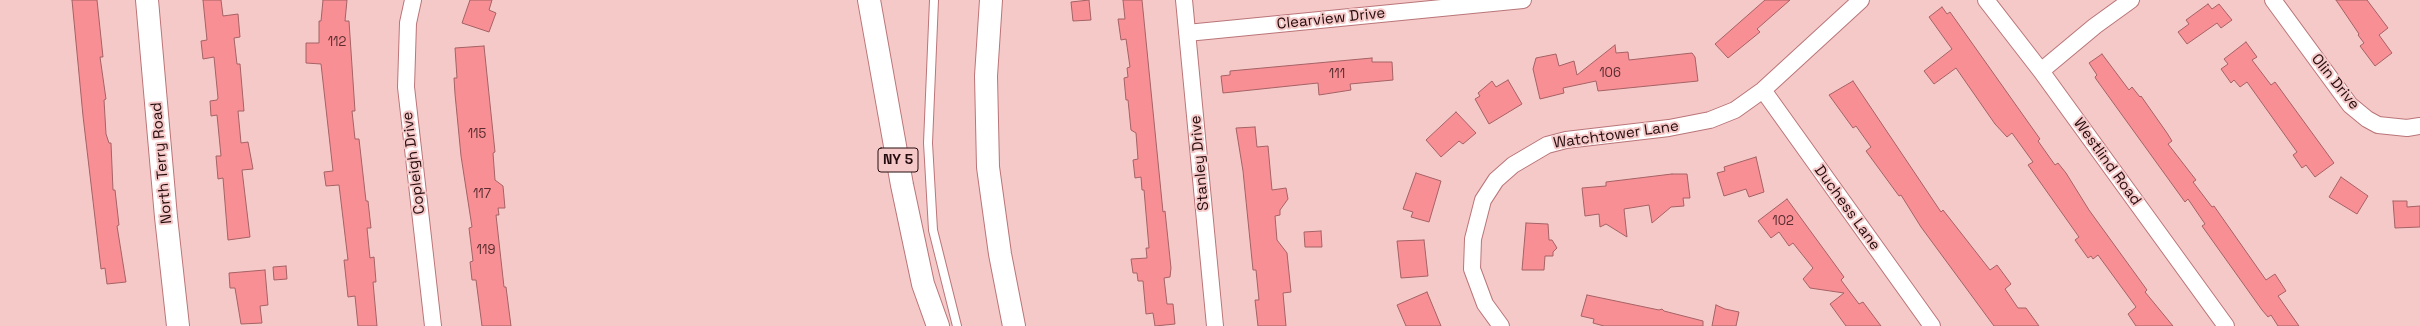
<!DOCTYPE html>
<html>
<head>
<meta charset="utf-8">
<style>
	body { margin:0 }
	canvas { display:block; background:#f6c9c9 }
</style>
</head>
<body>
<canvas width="2420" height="326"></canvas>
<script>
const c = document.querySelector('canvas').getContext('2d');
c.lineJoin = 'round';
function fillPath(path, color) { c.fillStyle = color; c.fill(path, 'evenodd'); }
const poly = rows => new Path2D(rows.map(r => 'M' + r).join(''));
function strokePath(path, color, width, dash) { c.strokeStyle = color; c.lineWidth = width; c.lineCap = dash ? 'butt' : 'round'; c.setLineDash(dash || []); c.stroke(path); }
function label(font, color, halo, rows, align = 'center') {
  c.font = font + ' "Space Grotesk",sans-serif'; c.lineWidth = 4; c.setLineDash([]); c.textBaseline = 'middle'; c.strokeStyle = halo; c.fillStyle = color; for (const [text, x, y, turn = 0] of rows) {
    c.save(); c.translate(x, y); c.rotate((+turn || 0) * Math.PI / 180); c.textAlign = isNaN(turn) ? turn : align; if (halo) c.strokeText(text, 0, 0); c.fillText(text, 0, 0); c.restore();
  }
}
const building = poly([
	[72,0,97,0,103,57,100,57,106,99,104,100,106,134,109,143,111,143,113,190,115,190,119,225,117,226,126,282,107,284,105,268,101,269,83,116,72,0],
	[203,0,221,0,223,16,238,14,240,37,234,38,237,64,240,64,244,111,238,111,241,143,248,142,253,169,242,170,250,237,228,240,223,178,218,179,216,156,221,156,217,115,211,116,210,101,217,100,218,98,214,57,203,59,201,41,207,40,203,0],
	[323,0,347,0,345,21,349,21,355,111,352,111,355,139,359,139,366,201,368,201,371,228,367,228,370,258,374,257,376,282,373,282,377,326,358,326,355,296,348,297,344,260,348,260,339,185,326,186,324,172,333,171,321,64,306,63,306,43,319,43,319,21,321,21,323,0],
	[470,0,492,0,489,10,496,13,489,32,462,23,470,0],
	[1089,0,1091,20,1073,21,1071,2,1089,0],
	[1123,0,1142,0,1163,212,1165,211,1171,268,1170,277,1164,278,1167,304,1173,304,1175,324,1155,326,1153,313,1146,314,1143,281,1138,281,1137,273,1133,273,1131,259,1147,258,1146,248,1149,248,1144,190,1142,190,1141,177,1135,178,1133,160,1138,159,1136,133,1131,130,1128,100,1126,100,1124,78,1128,77,1127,68,1130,67,1126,39,1121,40,1118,19,1125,19,1123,0],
	[1765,0,1790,0,1757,29,1760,32,1728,58,1715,44,1765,0],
	[2336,0,2367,0,2388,28,2379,35,2392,53,2375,66,2360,46,2364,43,2358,35,2359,34,2336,0],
	[2208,4,2212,9,2219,4,2232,20,2221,28,2217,23,2187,44,2178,32,2189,24,2186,20,2208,4],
	[1942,7,1947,14,1950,12,2040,139,2038,141,2055,165,2058,163,2066,173,2089,210,2147,290,2145,292,2173,326,2136,326,2128,314,2136,307,2098,255,2093,259,2091,256,2088,258,2075,240,2079,237,2028,165,2033,162,2012,133,2007,137,1995,124,1956,68,1934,84,1924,71,1952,49,1929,17,1942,7],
	[2246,42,2257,57,2252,60,2271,85,2275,82,2334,163,2315,177,2306,165,2302,168,2293,155,2297,152,2247,82,2240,87,2234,80,2231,83,2221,69,2228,64,2224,59,2246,42],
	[1615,45,1616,53,1628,52,1629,60,1692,53,1695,57,1698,81,1598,91,1596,81,1563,88,1564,93,1540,99,1533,69,1536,58,1556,54,1559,66,1574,61,1577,75,1615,45],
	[484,46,495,152,493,153,495,180,503,186,505,208,498,208,499,215,496,215,504,287,506,287,511,326,482,326,476,280,472,280,470,262,473,261,469,228,472,227,461,156,455,94,454,78,457,78,455,48,484,46],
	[2102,54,2129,90,2132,87,2140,97,2141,96,2167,133,2172,141,2168,144,2196,180,2193,182,2212,207,2214,206,2266,280,2275,274,2286,291,2278,296,2299,326,2278,326,2271,315,2268,317,2262,310,2202,226,2205,224,2188,199,2185,202,2096,79,2095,77,2097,75,2089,63,2102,54],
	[1372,58,1372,62,1392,62,1393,80,1350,84,1351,90,1319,95,1318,83,1223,93,1221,76,1230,75,1230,71,1372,58],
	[1508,80,1522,104,1489,124,1475,99,1480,96,1478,93,1492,81,1496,87,1508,80],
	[1853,81,1941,212,1943,210,1990,270,1997,265,2011,284,2005,289,2018,308,2026,308,2039,326,1994,326,1921,227,1901,195,1899,196,1866,151,1871,147,1856,126,1853,128,1829,95,1853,81],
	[1456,112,1476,133,1463,144,1459,141,1441,157,1426,140,1456,112],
	[1255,127,1257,147,1268,146,1272,190,1286,188,1288,199,1280,210,1280,215,1275,216,1277,240,1287,253,1291,292,1283,293,1286,326,1258,326,1255,300,1259,300,1256,270,1253,270,1243,171,1236,128,1255,127],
	[1756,157,1764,192,1749,197,1746,189,1724,196,1717,173,1725,171,1724,167,1756,157],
	[1416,173,1441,181,1429,222,1411,217,1413,212,1403,209,1416,173],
	[1672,174,1687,174,1690,198,1683,198,1684,206,1671,207,1652,223,1649,205,1624,209,1627,237,1606,224,1600,227,1599,214,1585,216,1582,188,1606,186,1606,182,1672,174],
	[2341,177,2368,196,2357,214,2329,197,2341,177],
	[1787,199,1844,277,1841,280,1859,304,1863,302,1881,326,1846,326,1830,304,1844,293,1810,288,1803,279,1813,268,1793,243,1789,246,1779,232,1771,238,1758,221,1787,199],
	[2393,201,2407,201,2407,207,2420,206,2420,227,2395,228,2393,201],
	[1526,223,1548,224,1549,240,1552,240,1557,248,1553,252,1553,256,1545,256,1544,270,1522,270,1526,223],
	[1321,231,1322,247,1305,247,1304,232,1321,231],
	[1424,240,1428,276,1401,278,1397,241,1424,240],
	[286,266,287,279,274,280,273,267,286,266],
	[265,270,268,305,260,306,262,323,241,324,235,288,230,288,229,273,265,270],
	[1427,292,1441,326,1406,326,1397,305,1427,292],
	[1587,295,1659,310,1662,309,1664,311,1703,321,1703,326,1604,326,1593,323,1594,319,1581,316,1587,295],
	[1716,305,1725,309,1739,312,1736,326,1712,326,1716,305]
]);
fillPath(building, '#f88f94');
strokePath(building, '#a56265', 1);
const lane = poly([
	[934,0,928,143,933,230,957,326]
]);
const street = poly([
	[413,0,408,23,406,87,433,326],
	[1184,0,1215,326],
	[1986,0,2041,71,2226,326],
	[2273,0,2350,105,2367,119,2378,125,2407,128,2420,126],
	[1187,33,1523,0],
	[2041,71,2095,26,2131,0],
	[1763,90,1932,326],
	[1501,326,1485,304,1472,269,1473,239,1483,200,1496,180,1513,165,1547,145,1566,140,1669,128,1710,120,1735,110,1763,90,1861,0]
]);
const secondary = poly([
	[147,0,166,217,178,326]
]);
const highway = poly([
	[869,0,902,185,923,284,938,326],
	[991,0,986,76,988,167,1000,254,1014,326]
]);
strokePath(lane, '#ba7578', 10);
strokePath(street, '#ba7578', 18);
strokePath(secondary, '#ba7578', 24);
strokePath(highway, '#ba7578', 24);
strokePath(lane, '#fff', 8);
strokePath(street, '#fff', 16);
strokePath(secondary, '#fff', 22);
strokePath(highway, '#fff', 22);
label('13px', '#592c2f', null, [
	["112",337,42],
	["106",1610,73],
	["111",1337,74],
	["115",477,134],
	["117",482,194],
	["102",1783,221],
	["119",486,250]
]);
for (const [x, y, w] of [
	[898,160,40]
]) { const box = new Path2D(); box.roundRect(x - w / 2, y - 12, w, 24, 3); c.fillStyle = '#f6c9c9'; c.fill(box); strokePath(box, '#240b0d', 1); }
label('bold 14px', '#240b0d', null, [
	["NY 5",898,160]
]);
label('15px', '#240b0d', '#f6c9c9', [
	["Clearview Drive",1331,19,-6],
	["Olin Drive",2335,82,51],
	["Watchtower Lane",1616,135,-8],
	["Westlind Road",2107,162,54],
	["North Terry Road",162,163,-95],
	["Copleigh Drive",414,163,-97],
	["Stanley Drive",1200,163,-95],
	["Duchess Lane",1847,208,54]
]);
</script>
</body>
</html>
